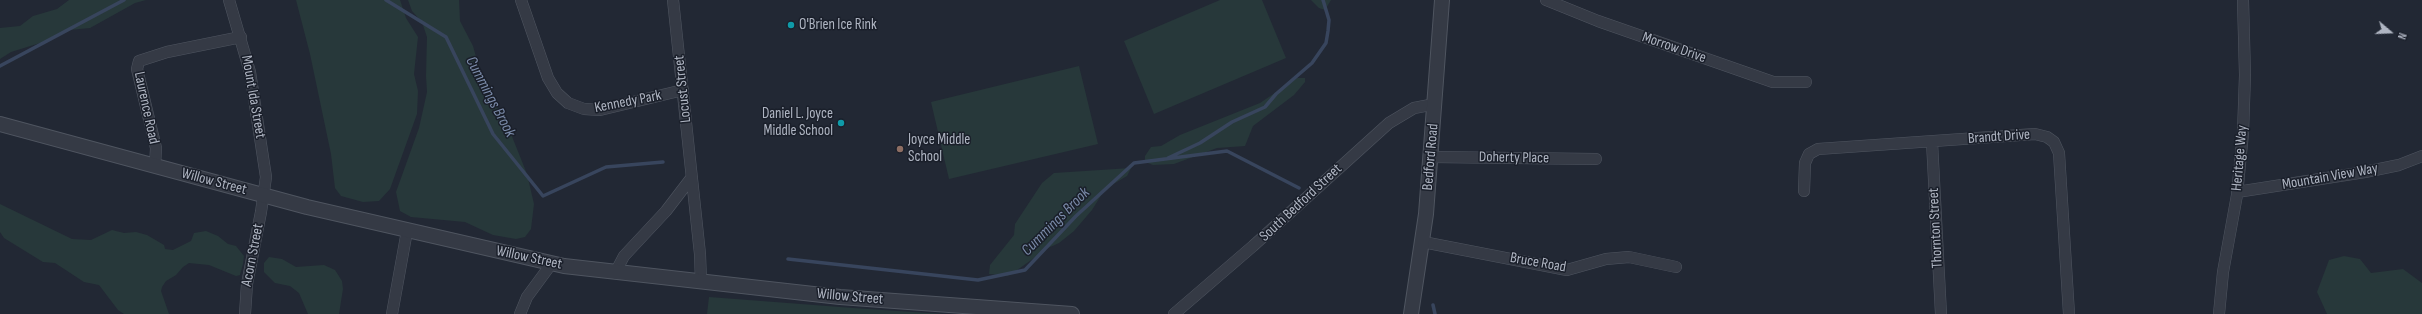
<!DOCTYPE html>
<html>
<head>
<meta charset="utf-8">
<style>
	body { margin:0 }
	#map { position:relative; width:2422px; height:314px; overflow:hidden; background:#222834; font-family:"Sofia Sans Condensed",sans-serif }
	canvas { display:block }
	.north { position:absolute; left:2370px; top:12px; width:40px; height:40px; -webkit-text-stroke:3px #1a1f2a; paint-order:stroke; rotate:109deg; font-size:11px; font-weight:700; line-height:16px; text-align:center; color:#afb5c2 }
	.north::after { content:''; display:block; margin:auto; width:14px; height:18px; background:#afb5c2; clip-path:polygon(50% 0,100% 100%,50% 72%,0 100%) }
</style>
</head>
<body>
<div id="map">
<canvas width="2422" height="314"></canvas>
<div class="north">N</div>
</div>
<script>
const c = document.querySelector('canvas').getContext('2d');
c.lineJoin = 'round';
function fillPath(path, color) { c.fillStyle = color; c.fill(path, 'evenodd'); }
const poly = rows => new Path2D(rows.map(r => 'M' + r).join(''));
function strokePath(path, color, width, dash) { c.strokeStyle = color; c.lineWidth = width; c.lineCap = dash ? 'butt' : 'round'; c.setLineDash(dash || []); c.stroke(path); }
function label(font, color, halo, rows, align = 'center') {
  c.font = font + ' "Sofia Sans Condensed",sans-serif'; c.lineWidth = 3; c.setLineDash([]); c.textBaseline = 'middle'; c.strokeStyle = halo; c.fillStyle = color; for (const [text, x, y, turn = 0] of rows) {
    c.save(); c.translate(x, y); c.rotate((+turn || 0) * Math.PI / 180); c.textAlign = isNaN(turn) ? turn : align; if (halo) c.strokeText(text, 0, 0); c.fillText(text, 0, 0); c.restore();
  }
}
fillPath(poly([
	[69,0,146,0,135,3,90,28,69,30,53,39,11,52,0,59,0,28,20,26,33,16,57,9],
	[296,0,400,0,406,18,418,37,414,74,418,91,417,114,390,189,379,201,363,202,341,196,335,188,331,154,310,54],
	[408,0,459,0,460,21,473,46,480,71,511,134,527,174,534,204,531,229,525,237,516,239,493,235,465,222,411,217,400,211,396,192,419,128,427,92,426,76,427,37,422,22,412,11],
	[1220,0,1262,0,1286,58,1154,114,1124,41],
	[1311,0,1331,0,1325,10,1319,8],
	[1079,66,1098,144,949,179,931,102],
	[1297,78,1305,78,1305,82,1294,95,1253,126,1245,146,1217,148,1174,164,1153,165,1145,162,1145,156,1151,147,1161,146,1180,135,1260,103],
	[1131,168,1127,176,1105,189,1092,210,1074,231,1059,243,1048,248,1013,273,1007,276,989,274,990,265,1014,235,1015,224,1042,183,1054,173],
	[0,204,72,239,91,240,112,230,124,233,136,232,147,235,164,245,165,249,173,250,191,241,194,233,206,231,218,236,228,244,236,246,244,256,243,264,240,275,236,276,209,265,189,263,183,267,176,275,166,281,162,287,161,291,169,314,124,314,118,310,99,285,84,282,55,263,43,262,4,238,0,232],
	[2344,256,2360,259,2371,273,2403,269,2422,283,2422,314,2327,314,2317,292,2329,260],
	[269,257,282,259,296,267,324,265,335,270,342,281,343,289,339,314,308,314,299,293,290,286,275,283,264,272,264,263],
	[709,297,853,308,943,314,707,314]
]), '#27383a');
strokePath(poly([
	[386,0,446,37,493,134,543,196,606,167,663,162],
	[0,66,124,0],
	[1168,158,1200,143,1232,122,1265,107,1276,94,1312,63,1326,43,1328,31,1329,20,1323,0],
	[788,259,978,280,1025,270,1076,216,1134,163,1227,151,1299,188],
	[1433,305,1435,314]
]), '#38455d', 3.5);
const minor = poly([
	[229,0,250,72,266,177,261,212,247,284,245,314],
	[521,0,548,78,557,93,568,103,584,109,600,110,683,90],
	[673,0,700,254,701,282],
	[1546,0,1598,21,1773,82,1806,82],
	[1932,142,1941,314],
	[1431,157,1596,159],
	[155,166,156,148,137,69,139,61,167,52,241,37],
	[1804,191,1805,163,1809,154,1818,149,2035,134,2047,137,2054,142,2059,153,2069,314],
	[2237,192,2365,172,2399,165,2422,156],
	[1423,242,1567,270,1606,259,1629,257,1676,267],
	[615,273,624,256,666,211,692,177],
	[392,314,407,231],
	[520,314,527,297,552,263],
	[1174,314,1253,246,1389,123,1414,108,1435,104],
	[2219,314,2223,272,2237,195,2243,133,2245,75,2243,0]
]);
const tertiary = poly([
	[0,124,307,207,564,266,840,297,1072,314],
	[1411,314,1426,214,1442,0]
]);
strokePath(minor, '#4f5560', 12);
strokePath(tertiary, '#4f5560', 16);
strokePath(minor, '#353a45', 11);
strokePath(tertiary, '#353a45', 14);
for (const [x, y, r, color] of [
	[791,25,4,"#0f9aa8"],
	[841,123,4,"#0f9aa8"],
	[900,149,4,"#8d6e63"]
]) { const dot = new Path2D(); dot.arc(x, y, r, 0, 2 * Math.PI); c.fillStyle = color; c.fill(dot); strokePath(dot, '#1a1f2a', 1.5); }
label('15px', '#afb5c2', '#1a1f2a', [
	["O'Brien Ice Rink",799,25],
	["Daniel L. Joyce",833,114,"right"],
	["Middle School",833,131,"right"],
	["Joyce Middle",908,140],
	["School",908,157]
], 'left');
label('15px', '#afb5c2', '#1a1f2a', [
	["Morrow Drive",1674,48,19],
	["Locust Street",683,89,-96],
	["Mount Ida Street",253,97,80],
	["Kennedy Park",628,102,-11],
	["Laurence Road",146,108,78],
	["Brandt Drive",1999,137,-4],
	["Bedford Road",1431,157,-85],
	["Doherty Place",1514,158,1],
	["Heritage Way",2240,158,-85],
	["Mountain View Way",2330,177,-10],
	["Willow Street",214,182,15],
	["South Bedford Street",1301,203,-43],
	["Thornton Street",1936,228,-93],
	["Acorn Street",253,255,-79],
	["Willow Street",529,258,12],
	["Bruce Road",1538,263,10],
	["Willow Street",850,297,5]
]);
label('italic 16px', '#7a8aa8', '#1a1f2a', [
	["Cummings Brook",490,97,62],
	["Cummings Brook",1056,222,-45]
]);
</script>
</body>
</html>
